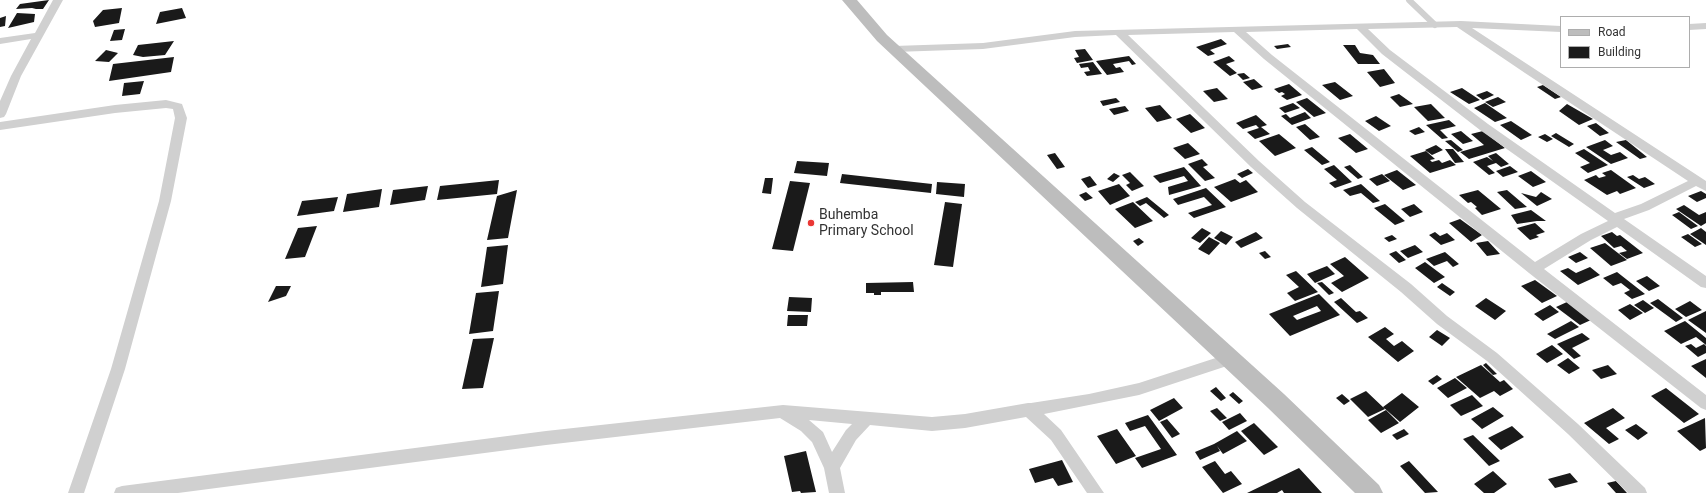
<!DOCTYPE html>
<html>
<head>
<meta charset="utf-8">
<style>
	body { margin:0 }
	#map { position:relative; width:1706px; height:493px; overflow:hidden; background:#fff; font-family:Roboto,sans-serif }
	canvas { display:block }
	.legend { position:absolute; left:1560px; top:16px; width:130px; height:52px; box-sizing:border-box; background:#fff; border:1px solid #adadad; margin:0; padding:5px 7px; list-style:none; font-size:12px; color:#333 }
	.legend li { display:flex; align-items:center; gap:8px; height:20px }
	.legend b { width:20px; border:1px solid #adadad }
</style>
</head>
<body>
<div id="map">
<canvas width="1706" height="493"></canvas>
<ul class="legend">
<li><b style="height:5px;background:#bdbdbd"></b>Road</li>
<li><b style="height:11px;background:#1a1a1a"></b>Building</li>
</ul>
</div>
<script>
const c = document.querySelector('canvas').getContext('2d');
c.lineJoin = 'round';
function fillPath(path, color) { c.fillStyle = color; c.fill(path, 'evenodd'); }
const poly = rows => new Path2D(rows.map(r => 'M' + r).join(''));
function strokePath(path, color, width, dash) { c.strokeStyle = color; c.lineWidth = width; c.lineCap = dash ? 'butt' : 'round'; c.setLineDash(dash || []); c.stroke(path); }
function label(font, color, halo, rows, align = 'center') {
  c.font = font + ' Roboto,sans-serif'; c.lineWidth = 4; c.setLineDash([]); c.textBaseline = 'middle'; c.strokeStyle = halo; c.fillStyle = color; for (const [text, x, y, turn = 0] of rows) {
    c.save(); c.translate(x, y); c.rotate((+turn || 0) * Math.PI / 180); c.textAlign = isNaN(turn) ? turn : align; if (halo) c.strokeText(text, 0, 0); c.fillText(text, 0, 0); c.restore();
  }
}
fillPath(poly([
	[49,0,43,9,36,9,32,8,16,9,20,4],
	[122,8,119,23,95,27,93,21,103,10],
	[182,8,186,18,156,24,160,12],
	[17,13,35,14,34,22,8,28],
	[6,16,5,26,0,27,0,18],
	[125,29,122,40,110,41,114,30],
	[1221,39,1227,44,1210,50,1215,54,1208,56,1196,47],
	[174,41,165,55,143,57,133,55,138,45],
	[1288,44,1291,47,1277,49,1274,46],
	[1343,45,1355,45,1360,53,1373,55,1380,64,1358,64],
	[1085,49,1093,60,1077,63,1074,58,1079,57,1075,50],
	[106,50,118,53,109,62,95,61],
	[1129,56,1136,64,1132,65,1129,61,1113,64,1116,68,1120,67,1124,72,1107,75,1096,61],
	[1229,56,1235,61,1226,64,1237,73,1230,76,1213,62],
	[174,57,171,72,109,81,113,64],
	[1093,62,1102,74,1087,76,1084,72,1090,71,1088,67,1081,68,1079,64],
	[1384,69,1395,83,1380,87,1367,72],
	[1244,73,1250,78,1243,80,1237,74],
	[1254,79,1263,87,1252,90,1243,82],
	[144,81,140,94,122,96,124,83],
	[1335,82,1353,96,1340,100,1322,85],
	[1289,84,1302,95,1287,100,1281,96,1285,94,1282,92,1279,93,1274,89],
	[1543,85,1561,97,1555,99,1537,87],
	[1217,88,1228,99,1214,102,1203,91],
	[1462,88,1480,100,1469,104,1450,92],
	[1487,91,1494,95,1483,100,1476,95],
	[1399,94,1413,104,1400,107,1390,97],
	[1498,97,1506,102,1493,107,1485,102],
	[1116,98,1120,102,1103,106,1100,101],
	[1307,98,1326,113,1314,117,1296,102],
	[1293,103,1300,108,1285,113,1279,108],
	[1485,103,1507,118,1495,122,1474,108],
	[1431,104,1445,118,1428,121,1414,107],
	[1567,104,1593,119,1579,125,1559,111],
	[1160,105,1172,118,1157,122,1145,108],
	[1125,106,1129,111,1114,115,1109,109],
	[1305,112,1311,118,1292,125,1281,116,1286,114,1290,118],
	[1190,114,1205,128,1191,133,1176,119],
	[1256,115,1267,125,1261,127,1270,134,1255,139,1247,132,1259,128,1256,125,1243,129,1236,123],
	[1376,116,1391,126,1379,131,1365,121],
	[1449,120,1456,126,1440,130,1448,138,1442,139,1426,125],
	[1511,121,1532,135,1521,140,1500,125],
	[1596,123,1609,133,1600,136,1587,126],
	[1305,124,1320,137,1310,140,1296,127],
	[1419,127,1425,132,1415,135,1409,131],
	[1461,131,1473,141,1463,144,1451,134],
	[1483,131,1505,148,1469,159,1460,152,1484,145,1471,134],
	[1556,133,1574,144,1569,147,1551,136],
	[1279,134,1296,148,1275,156,1259,141],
	[1350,134,1368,149,1356,153,1338,138],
	[1545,134,1553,139,1547,142,1538,137],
	[1451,140,1463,150,1458,152,1445,141],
	[1605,140,1613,146,1603,150,1611,155,1620,152,1628,158,1611,164,1586,147],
	[1626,140,1647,157,1640,159,1616,142],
	[1188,143,1200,154,1185,159,1173,148],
	[1436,145,1443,150,1432,155,1425,150],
	[1312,147,1330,162,1322,165,1304,150],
	[1445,149,1453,149,1464,162,1455,163],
	[1584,149,1608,165,1588,173,1580,167,1590,163,1575,153],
	[1426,151,1435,159,1430,160,1432,162,1439,160,1442,163,1450,160,1456,165,1430,173,1410,156],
	[1055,153,1065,167,1057,169,1047,155],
	[1496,153,1509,164,1501,167,1496,163,1487,166,1495,173,1489,175,1473,162,1487,157,1493,161,1488,156],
	[1202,159,1208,165,1203,167,1215,178,1205,181,1188,164],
	[797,161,829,163,827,176,794,173],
	[1334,165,1352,182,1335,188,1329,183,1337,180,1324,169],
	[1350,165,1363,177,1358,179,1344,167],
	[1510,166,1518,172,1503,177,1496,171],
	[1184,167,1201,186,1169,195,1168,187,1188,181,1184,176,1160,183,1153,176],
	[1248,169,1253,173,1242,178,1237,174],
	[1397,170,1416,185,1403,190,1384,175],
	[1611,170,1636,188,1620,194,1617,191,1607,195,1584,180,1596,175,1599,178,1606,176,1602,173],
	[1531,171,1546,182,1533,187,1518,176],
	[1130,172,1144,186,1132,191,1126,185,1130,183,1122,175],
	[1114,173,1120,176,1113,182,1107,179],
	[842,174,932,184,931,193,840,183],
	[1382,174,1390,181,1377,186,1369,179],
	[1633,175,1639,179,1645,177,1655,184,1644,188,1627,177],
	[1090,176,1097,185,1088,188,1081,179],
	[765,178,773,178,771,194,762,193],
	[1235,179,1240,183,1246,180,1258,192,1231,202,1214,187],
	[499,180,497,194,437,200,440,186],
	[790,181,810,183,793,251,772,249],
	[937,182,965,184,964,197,936,194],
	[1119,184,1130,196,1110,205,1098,191],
	[1361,184,1380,201,1373,203,1361,193,1350,196,1343,190],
	[428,186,425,200,390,205,393,190],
	[1206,188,1226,207,1194,218,1188,213,1212,205,1204,197,1178,205,1173,199],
	[382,189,379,207,343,212,347,194],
	[517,190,508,238,487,240,497,196],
	[1478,190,1501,209,1482,215,1475,208,1477,207,1471,202,1468,203,1459,195],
	[1507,190,1527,207,1515,209,1497,192],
	[1701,191,1706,194,1706,198,1697,202,1688,196],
	[1086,192,1093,198,1085,201,1079,195],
	[1541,192,1552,199,1537,206,1521,193,1536,197],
	[338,197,334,211,297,216,302,201],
	[1147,197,1169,215,1164,218,1146,203,1140,206,1135,202],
	[945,202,962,204,953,267,934,265],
	[1133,202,1153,221,1135,228,1115,209],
	[1385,204,1405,221,1395,225,1374,208],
	[1414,204,1423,212,1410,217,1401,209],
	[1684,205,1699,215,1706,212,1706,223,1701,226,1676,209],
	[1531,210,1546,221,1537,221,1517,224,1511,215],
	[1679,212,1698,226,1691,229,1672,215],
	[1460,219,1482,235,1471,242,1449,223],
	[1535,223,1545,232,1536,235,1539,237,1530,240,1517,228],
	[317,226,305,257,285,259,298,228],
	[1202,228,1211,233,1200,243,1191,238],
	[1701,228,1706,232,1706,245,1690,234],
	[1221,231,1233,237,1226,245,1214,238],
	[1256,232,1263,238,1241,248,1235,242],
	[1435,232,1440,236,1447,233,1455,240,1441,245,1429,235],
	[1612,232,1617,236,1620,235,1643,253,1627,259,1619,253,1627,251,1621,246,1614,248,1601,236],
	[1688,234,1702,244,1695,247,1681,237],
	[1392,235,1397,239,1389,242,1384,238],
	[1209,237,1220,243,1209,255,1198,249],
	[1139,238,1144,242,1138,246,1133,241],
	[1488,241,1500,254,1487,256,1476,243],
	[1605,243,1627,260,1611,266,1590,248],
	[508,245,503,284,481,287,487,247],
	[1415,245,1423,252,1408,258,1400,251],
	[1265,251,1271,257,1265,259,1259,253],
	[1396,251,1406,260,1399,263,1389,254],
	[1445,252,1459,264,1453,267,1447,261,1434,266,1426,259],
	[1580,252,1588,258,1576,263,1568,257],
	[1345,257,1369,278,1342,292,1331,283,1344,276,1330,264],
	[1425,262,1445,277,1434,283,1415,268],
	[1327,266,1335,274,1315,283,1307,274],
	[1590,267,1600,275,1578,285,1560,271,1568,268,1576,273],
	[1296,271,1318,292,1295,301,1287,293,1299,287,1286,275],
	[1617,272,1645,294,1632,299,1624,293,1630,290,1621,283,1613,286,1603,278],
	[1647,276,1660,286,1649,291,1636,281],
	[1535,280,1557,296,1542,303,1521,286],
	[913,282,914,292,881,292,881,295,874,295,874,293,866,293,866,283],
	[1322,282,1334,293,1329,295,1317,283],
	[1442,283,1455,292,1450,296,1437,287],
	[276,286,291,286,286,296,268,302],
	[499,291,493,331,469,334,476,293],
	[1319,294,1340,315,1290,336,1269,314],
	[1317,306,1321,311,1297,320,1293,316],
	[789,297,812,298,811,312,787,311],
	[1341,298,1356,312,1360,311,1368,318,1357,323,1334,302],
	[1486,298,1506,311,1495,320,1475,306],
	[1658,299,1683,318,1676,322,1650,303],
	[1643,300,1654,308,1645,313,1634,305],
	[1690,301,1702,310,1686,317,1675,309],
	[1567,302,1591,320,1580,325,1556,307],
	[1630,304,1643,313,1630,320,1618,310],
	[1550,305,1559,312,1543,321,1534,314],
	[1706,311,1706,333,1688,320],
	[788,315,808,315,807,326,787,326],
	[1571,321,1579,327,1555,339,1547,334],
	[1685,321,1706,338,1706,345,1696,337,1681,344,1664,331],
	[1385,327,1394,334,1386,339,1394,346,1402,341,1414,351,1398,362,1368,337],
	[1437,330,1450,338,1442,346,1429,337],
	[1582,333,1590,339,1572,348,1581,356,1574,359,1557,344],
	[494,338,483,388,462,389,473,339],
	[1691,344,1696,348,1704,344,1706,346,1706,353,1698,357,1685,346],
	[1552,345,1563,354,1547,363,1536,354],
	[1568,358,1580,368,1569,374,1557,365],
	[1706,359,1706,378,1691,366],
	[1486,363,1497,374,1493,375,1483,365],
	[1481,365,1500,382,1504,380,1513,389,1500,396,1494,391,1480,398,1456,377],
	[1608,365,1617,374,1601,379,1592,370],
	[1437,375,1442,379,1433,385,1428,381],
	[1455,378,1467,388,1448,398,1437,388],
	[1216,387,1226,398,1221,401,1210,391],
	[1666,388,1699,414,1684,423,1651,396],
	[1366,391,1385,409,1368,417,1350,399],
	[1233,392,1243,401,1239,404,1229,395],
	[1402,393,1419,407,1400,422,1383,407],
	[1342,394,1350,401,1344,405,1336,398],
	[1472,395,1483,406,1461,416,1450,405],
	[1174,398,1183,408,1159,421,1150,410],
	[1493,407,1504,416,1482,429,1471,419],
	[1217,408,1227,418,1220,421,1210,411],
	[1613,408,1625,418,1606,428,1619,439,1609,444,1584,423],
	[1386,410,1399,423,1381,433,1368,420],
	[1240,413,1247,421,1229,430,1222,422],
	[1148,415,1177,455,1142,468,1135,458,1161,449,1145,426,1130,431,1125,423],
	[1705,418,1706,448,1700,451,1677,431],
	[1167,419,1180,434,1172,438,1160,422],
	[1254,423,1278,447,1264,455,1241,431],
	[1636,424,1648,433,1638,440,1625,430],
	[1512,426,1524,437,1501,450,1488,438],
	[1117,429,1136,456,1116,464,1097,436],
	[1404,429,1409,434,1397,440,1392,435],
	[1237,431,1247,441,1223,454,1217,446,1220,451,1200,460,1195,452,1214,444],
	[1473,435,1500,461,1489,466,1463,439],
	[806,451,816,492,801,493,800,491,792,492,784,456],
	[1062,460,1073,482,1058,486,1053,478,1035,483,1029,469],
	[1215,461,1225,474,1231,471,1242,484,1223,493,1202,467],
	[1409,461,1438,492,1425,493,1400,466],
	[1299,468,1322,493,1284,493,1282,490,1277,493,1247,493],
	[1493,471,1507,484,1494,493,1484,493,1474,484],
	[1570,473,1578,482,1555,488,1548,479],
	[1616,481,1627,493,1616,493,1607,483]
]), '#1a1a1a');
strokePath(poly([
	[1409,0,1435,25]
]), '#d0d0d0', 6);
fillPath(poly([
	[53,0,63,0,21,76,6,114,4,117,0,118,0,101,11,76,31,39,0,44,0,38,35,33,53,0],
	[1461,21,1561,26,1561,32,1472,28,1706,181,1706,191,1696,186,1649,210,1624,219,1706,276,1706,288,1701,287,1617,227,1591,240,1544,269,1706,395,1706,410,1701,408,1529,273,1264,59,1234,32,1128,35,1259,161,1305,202,1411,284,1447,316,1497,353,1578,424,1645,488,1647,493,1628,493,1568,434,1487,361,1437,324,1401,292,1297,208,1251,167,1116,35,1075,37,983,49,894,52,889,49,894,46,983,43,1075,31,1461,21],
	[1457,27,1525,73,1688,181,1641,204,1615,213,1488,124,1390,50,1368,29,1457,27],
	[1357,29,1382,54,1480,130,1608,221,1581,234,1535,262,1272,55,1246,32,1357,29],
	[1706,23,1706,29,1689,30,1689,24,1706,23],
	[166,100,182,104,187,118,171,201,125,369,84,493,68,493,111,369,159,201,175,118,173,109,166,108,115,113,0,130,0,122,115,105,166,100],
	[1231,353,1236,355,1238,359,1236,363,1139,395,1044,414,1061,430,1104,493,1087,493,1051,440,1026,417,965,428,932,431,870,425,856,440,840,468,845,493,829,493,824,468,812,442,801,431,780,418,546,445,178,493,114,493,116,488,122,486,546,431,783,405,932,417,965,414,1028,403,1031,403,1089,394,1139,383,1231,353],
	[809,420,852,424,846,430,832,452,823,432,809,420]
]), '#d0d0d0');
fillPath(poly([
	[842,0,857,0,887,35,1284,394,1379,485,1383,493,1355,493,1268,408,877,41,842,0]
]), '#bdbdbd');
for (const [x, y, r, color] of [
	[811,223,4,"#ea3734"]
]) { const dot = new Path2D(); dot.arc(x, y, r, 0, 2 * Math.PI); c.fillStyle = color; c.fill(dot); strokePath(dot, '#fff', 1.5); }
label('14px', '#333', '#fff', [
	["Buhemba",819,215],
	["Primary School",819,231]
], 'left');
</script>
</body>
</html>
